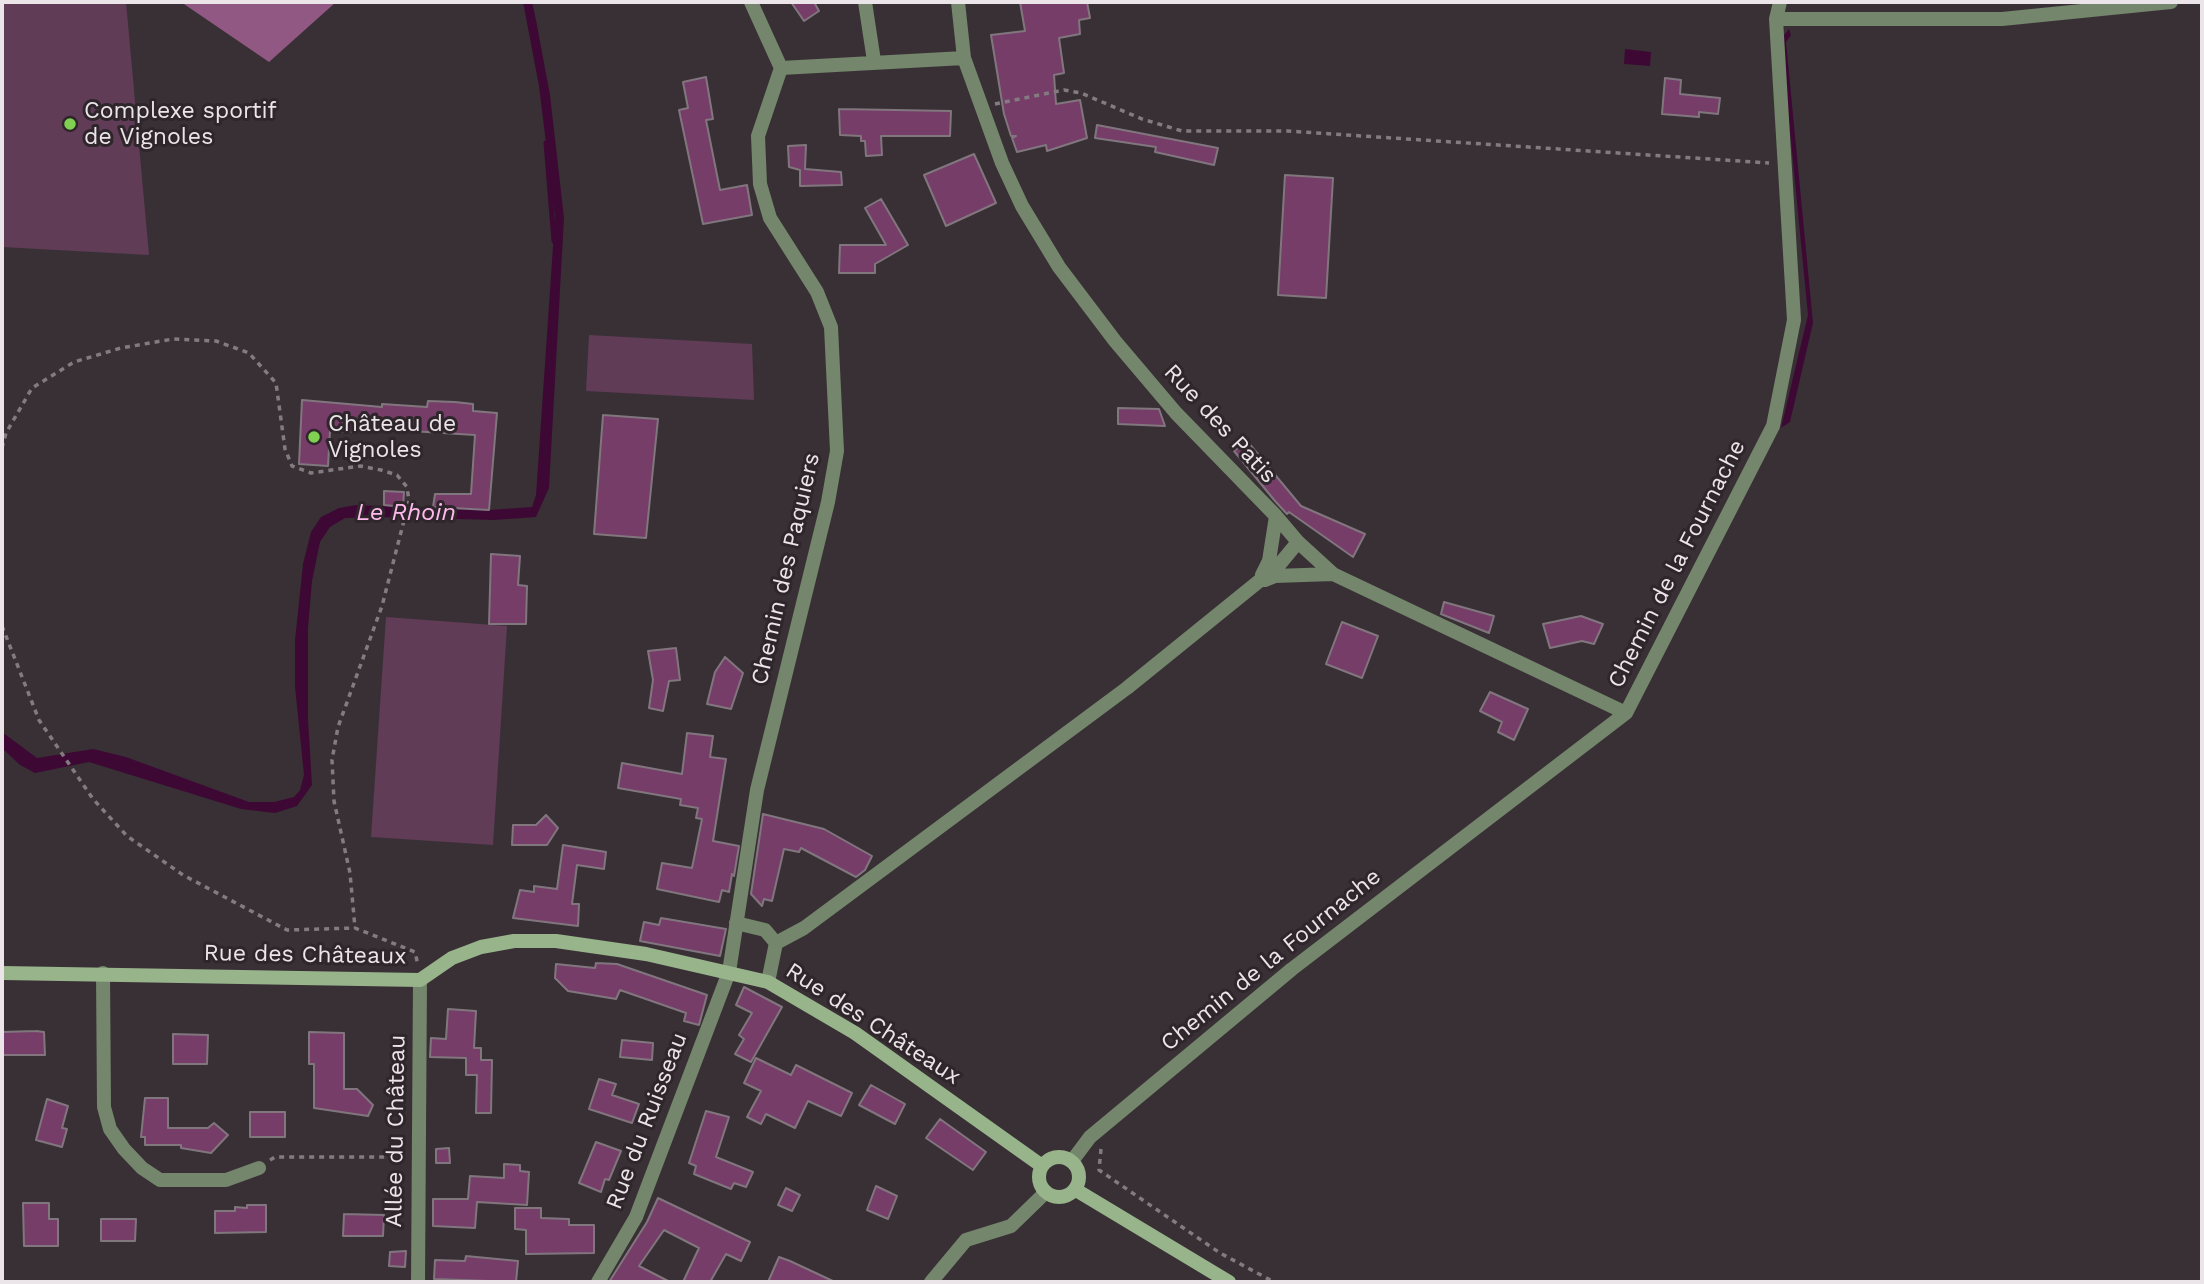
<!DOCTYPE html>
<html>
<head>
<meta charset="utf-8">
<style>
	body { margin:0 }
	#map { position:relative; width:2204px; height:1284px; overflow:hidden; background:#393036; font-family:"Work Sans",sans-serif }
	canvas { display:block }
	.frame { position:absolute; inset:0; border:4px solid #ebe5e9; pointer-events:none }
</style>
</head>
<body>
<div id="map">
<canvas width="2204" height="1284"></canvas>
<div class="frame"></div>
</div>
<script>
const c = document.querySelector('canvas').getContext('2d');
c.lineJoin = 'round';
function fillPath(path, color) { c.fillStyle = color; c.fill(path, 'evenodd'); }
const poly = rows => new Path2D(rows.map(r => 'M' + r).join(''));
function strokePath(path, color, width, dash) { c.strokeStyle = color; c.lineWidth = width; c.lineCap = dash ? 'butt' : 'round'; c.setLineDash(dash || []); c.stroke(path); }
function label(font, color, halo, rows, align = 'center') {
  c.font = font + ' "Work Sans",sans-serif'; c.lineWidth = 6; c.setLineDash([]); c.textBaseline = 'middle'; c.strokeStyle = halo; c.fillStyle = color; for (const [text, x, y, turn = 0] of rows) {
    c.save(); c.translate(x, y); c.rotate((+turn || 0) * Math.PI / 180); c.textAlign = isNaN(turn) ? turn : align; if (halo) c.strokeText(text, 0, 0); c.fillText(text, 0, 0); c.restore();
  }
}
fillPath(poly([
	[2,2,126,2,149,255,2,247],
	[589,335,752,344,754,400,586,391],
	[386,617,507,626,493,845,371,837]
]), '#603c57');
fillPath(poly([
	[181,2,336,2,269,62]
]), '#925884');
fillPath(poly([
	[523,2,532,2,536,20,550,95,564,218,549,488,536,517,494,520,419,518,419,507,489,510,532,507,536,495,555,217,539,86],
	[1789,29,1791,35,1786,42,1813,323,1790,422,1781,428,1808,315,1781,39],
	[1625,49,1651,52,1650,66,1624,64],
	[356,505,403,507,403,517,345,518,330,527,320,542,312,581,308,629,308,719,312,785,297,806,275,813,241,809,89,762,35,773,20,765,2,748,2,732,37,758,93,749,126,757,249,802,274,802,294,797,300,790,304,775,295,687,295,640,303,564,311,532,321,517,339,508]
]), '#3d0934');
strokePath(poly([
	[546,143,554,241],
	[398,511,423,512]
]), '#3d0934', 5);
const building = poly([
	[791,2,814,2,819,11,804,21,791,2],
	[1020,2,1087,2,1090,18,1079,20,1080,34,1059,38,1064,73,1054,75,1056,104,1080,100,1087,138,1047,151,1046,145,1017,152,1012,138,1016,136,1011,136,1004,114,991,35,1025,31,1020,2],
	[706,77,713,119,706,120,720,190,747,185,752,215,703,224,679,110,688,108,683,82,706,77],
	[1665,78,1681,80,1680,94,1720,98,1718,114,1699,112,1699,117,1662,114,1665,78],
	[839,109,951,111,950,136,881,136,882,155,866,156,865,141,861,141,861,136,840,135,839,109],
	[1097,125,1218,148,1214,165,1155,152,1156,147,1095,138,1097,125],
	[806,145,805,169,841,172,842,185,800,186,800,170,789,167,788,146,806,145],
	[974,154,996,203,946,226,924,175,974,154],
	[1285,175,1333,178,1326,298,1278,295,1285,175],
	[881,199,908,245,875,264,875,273,839,273,840,245,886,245,865,208,881,199],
	[302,400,382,407,382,404,427,407,428,401,455,402,473,404,473,411,497,413,489,510,433,507,435,494,471,494,475,435,363,428,363,432,330,431,328,466,299,464,302,400],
	[1118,408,1159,409,1165,426,1118,424,1118,408],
	[603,415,658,419,646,538,594,534,603,415],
	[1247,441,1301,506,1365,534,1353,557,1289,512,1287,514,1275,501,1234,451,1247,441],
	[384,491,404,492,403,507,384,505,384,491],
	[491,554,520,556,518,585,527,586,526,624,489,624,491,554],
	[1444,602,1494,616,1489,633,1441,614,1444,602],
	[1581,616,1603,624,1594,644,1582,641,1550,648,1543,624,1581,616],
	[1342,622,1378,636,1362,678,1326,664,1342,622],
	[676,648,680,680,669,681,663,711,649,708,653,680,648,651,676,648],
	[725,657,743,673,731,709,707,704,715,672,725,657],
	[1490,692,1528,709,1514,740,1498,732,1502,722,1480,711,1490,692],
	[687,733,713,736,710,757,726,759,713,841,739,846,734,876,732,874,729,892,722,890,719,902,657,889,662,863,692,868,702,819,696,818,698,808,680,805,681,799,618,788,622,763,682,774,687,733],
	[763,814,824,829,872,856,865,870,856,877,801,848,799,852,784,849,772,901,764,899,762,906,751,894,763,814],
	[546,815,558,828,547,845,512,845,513,825,536,825,546,815],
	[563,845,606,852,604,869,577,865,572,904,579,904,578,926,513,918,520,890,534,892,534,886,557,889,563,845],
	[661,918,726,929,720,956,640,941,644,922,659,925,661,918],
	[596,963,617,964,707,995,699,1025,684,1021,686,1013,620,990,616,999,568,991,555,978,556,964,595,968,596,963],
	[744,987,782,1007,751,1062,735,1054,744,1039,739,1035,752,1013,736,1005,744,987],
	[448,1009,476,1011,474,1048,481,1048,481,1060,492,1060,491,1113,476,1113,477,1075,466,1075,466,1058,430,1057,431,1038,446,1039,448,1009],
	[36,1031,44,1032,45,1055,2,1055,2,1032,36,1031],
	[309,1032,344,1033,344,1089,357,1089,373,1105,368,1116,314,1108,314,1064,309,1064,309,1032],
	[173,1034,208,1035,207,1064,173,1064,173,1034],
	[622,1040,653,1043,652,1060,620,1057,622,1040],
	[756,1058,791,1075,796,1065,852,1093,841,1116,808,1101,795,1128,766,1114,761,1124,747,1117,761,1091,744,1083,756,1058],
	[599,1079,616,1084,612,1095,639,1104,632,1123,589,1109,599,1079],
	[871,1085,905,1104,895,1124,859,1105,871,1085],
	[145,1098,168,1098,168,1128,208,1128,214,1123,228,1135,211,1153,181,1148,181,1145,145,1145,145,1137,141,1137,145,1098],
	[47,1099,68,1106,62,1128,67,1129,62,1147,36,1140,47,1099],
	[706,1111,729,1117,716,1157,753,1172,746,1187,734,1183,731,1189,694,1174,696,1166,689,1163,706,1111],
	[250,1112,285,1112,285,1137,250,1137,250,1112],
	[940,1119,986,1152,973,1170,926,1138,940,1119],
	[596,1142,621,1151,609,1180,605,1179,601,1192,579,1183,596,1142],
	[449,1148,450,1163,436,1163,436,1149,449,1148],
	[504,1164,520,1165,520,1171,529,1172,527,1205,477,1202,475,1228,433,1226,433,1199,468,1199,470,1176,504,1178,504,1164],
	[876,1186,897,1196,888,1219,867,1210,876,1186],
	[786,1188,800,1195,792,1211,778,1205,786,1188],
	[658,1198,750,1242,741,1261,726,1254,710,1282,683,1282,699,1248,664,1230,639,1266,670,1282,609,1282,647,1222,658,1198],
	[23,1203,49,1203,49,1219,58,1219,58,1246,24,1246,23,1203],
	[247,1205,266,1205,266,1232,215,1233,215,1211,235,1211,235,1207,247,1208,247,1205],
	[515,1208,541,1208,541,1218,569,1219,569,1225,594,1225,594,1253,526,1254,526,1230,515,1229,515,1208],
	[344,1214,384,1215,383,1236,343,1236,344,1214],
	[101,1219,136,1219,135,1241,101,1241,101,1219],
	[406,1251,405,1267,389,1266,390,1252,406,1251],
	[466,1256,518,1261,516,1282,434,1279,435,1260,465,1261,466,1256],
	[779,1257,790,1261,835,1282,768,1282,779,1257]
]);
fillPath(building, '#753d68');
strokePath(building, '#81767e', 2);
strokePath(poly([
	[995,104,1064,90,1081,93,1142,119,1182,131,1287,131,1769,163],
	[2,448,6,433,32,388,74,362,121,348,173,339,216,341,249,353,276,383,285,449,292,466,311,473,360,466,381,470,397,475,407,487,409,501,382,606,338,727,332,760,334,801,350,873,355,928],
	[2,626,39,720,93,799,127,836,183,875,287,930,355,928,415,952,418,965],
	[1101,1149,1099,1170,1220,1253,1274,1282],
	[270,1160,275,1157,404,1157]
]), '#837b80', 3.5, [5, 5]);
strokePath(poly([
	[751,2,781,68],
	[865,2,874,61],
	[958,2,964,58,1002,163,1022,206,1059,267,1115,341,1176,413,1276,516,1298,542,1333,574,1626,713],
	[1776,19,2002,19,2171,2],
	[781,68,964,58],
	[1262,575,1269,561,1276,516],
	[1265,580,1275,576,1333,574],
	[736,923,765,930,776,943],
	[776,943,804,928,1127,688,1279,565,1298,542],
	[103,973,104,1107,110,1129,124,1149,142,1168,160,1180,226,1180,259,1168],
	[768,982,776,943],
	[1072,1161,1090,1137,1292,969,1626,713,1773,426,1794,320,1776,19,1780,2],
	[418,1282,420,980],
	[598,1282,636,1217,729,972,757,790,828,502,837,451,831,327,817,292,770,218,760,184,758,136,781,68],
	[931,1282,966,1240,1011,1226,1046,1192]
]), '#74866c', 14);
strokePath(poly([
	[2,973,420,980,452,958,481,947,514,941,556,941,646,954,768,982,855,1033,1042,1166],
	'1039 1177a20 20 0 1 1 40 0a20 20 0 1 1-40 0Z',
	[1076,1190,1229,1282]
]), '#98b48b', 14);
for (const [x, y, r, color] of [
	[70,124,7,"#80d052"],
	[314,437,7,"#80d052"]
]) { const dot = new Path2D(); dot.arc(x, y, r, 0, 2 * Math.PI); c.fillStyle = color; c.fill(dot); strokePath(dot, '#2f262c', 2.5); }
label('23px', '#ebe5e9', '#2f262c', [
	["Complexe sportif",84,111],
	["de Vignoles",84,137],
	["Château de",328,424],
	["Vignoles",328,450]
], 'left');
label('23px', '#ebe5e9', '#2f262c', [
	["Rue des Patis",1220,424,47],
	["Chemin de la Fournache",1677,564,-63],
	["Chemin des Paquiers",786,569,-77],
	["Rue des Châteaux",305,955,1],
	["Chemin de la Fournache",1271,960,-39],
	["Rue des Châteaux",873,1024,33],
	["Rue du Ruisseau",647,1121,-69],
	["Allée du Château",396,1131,-89]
]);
label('italic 24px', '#ffbbed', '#2f262c', [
	["Le Rhoin",406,513]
]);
</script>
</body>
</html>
